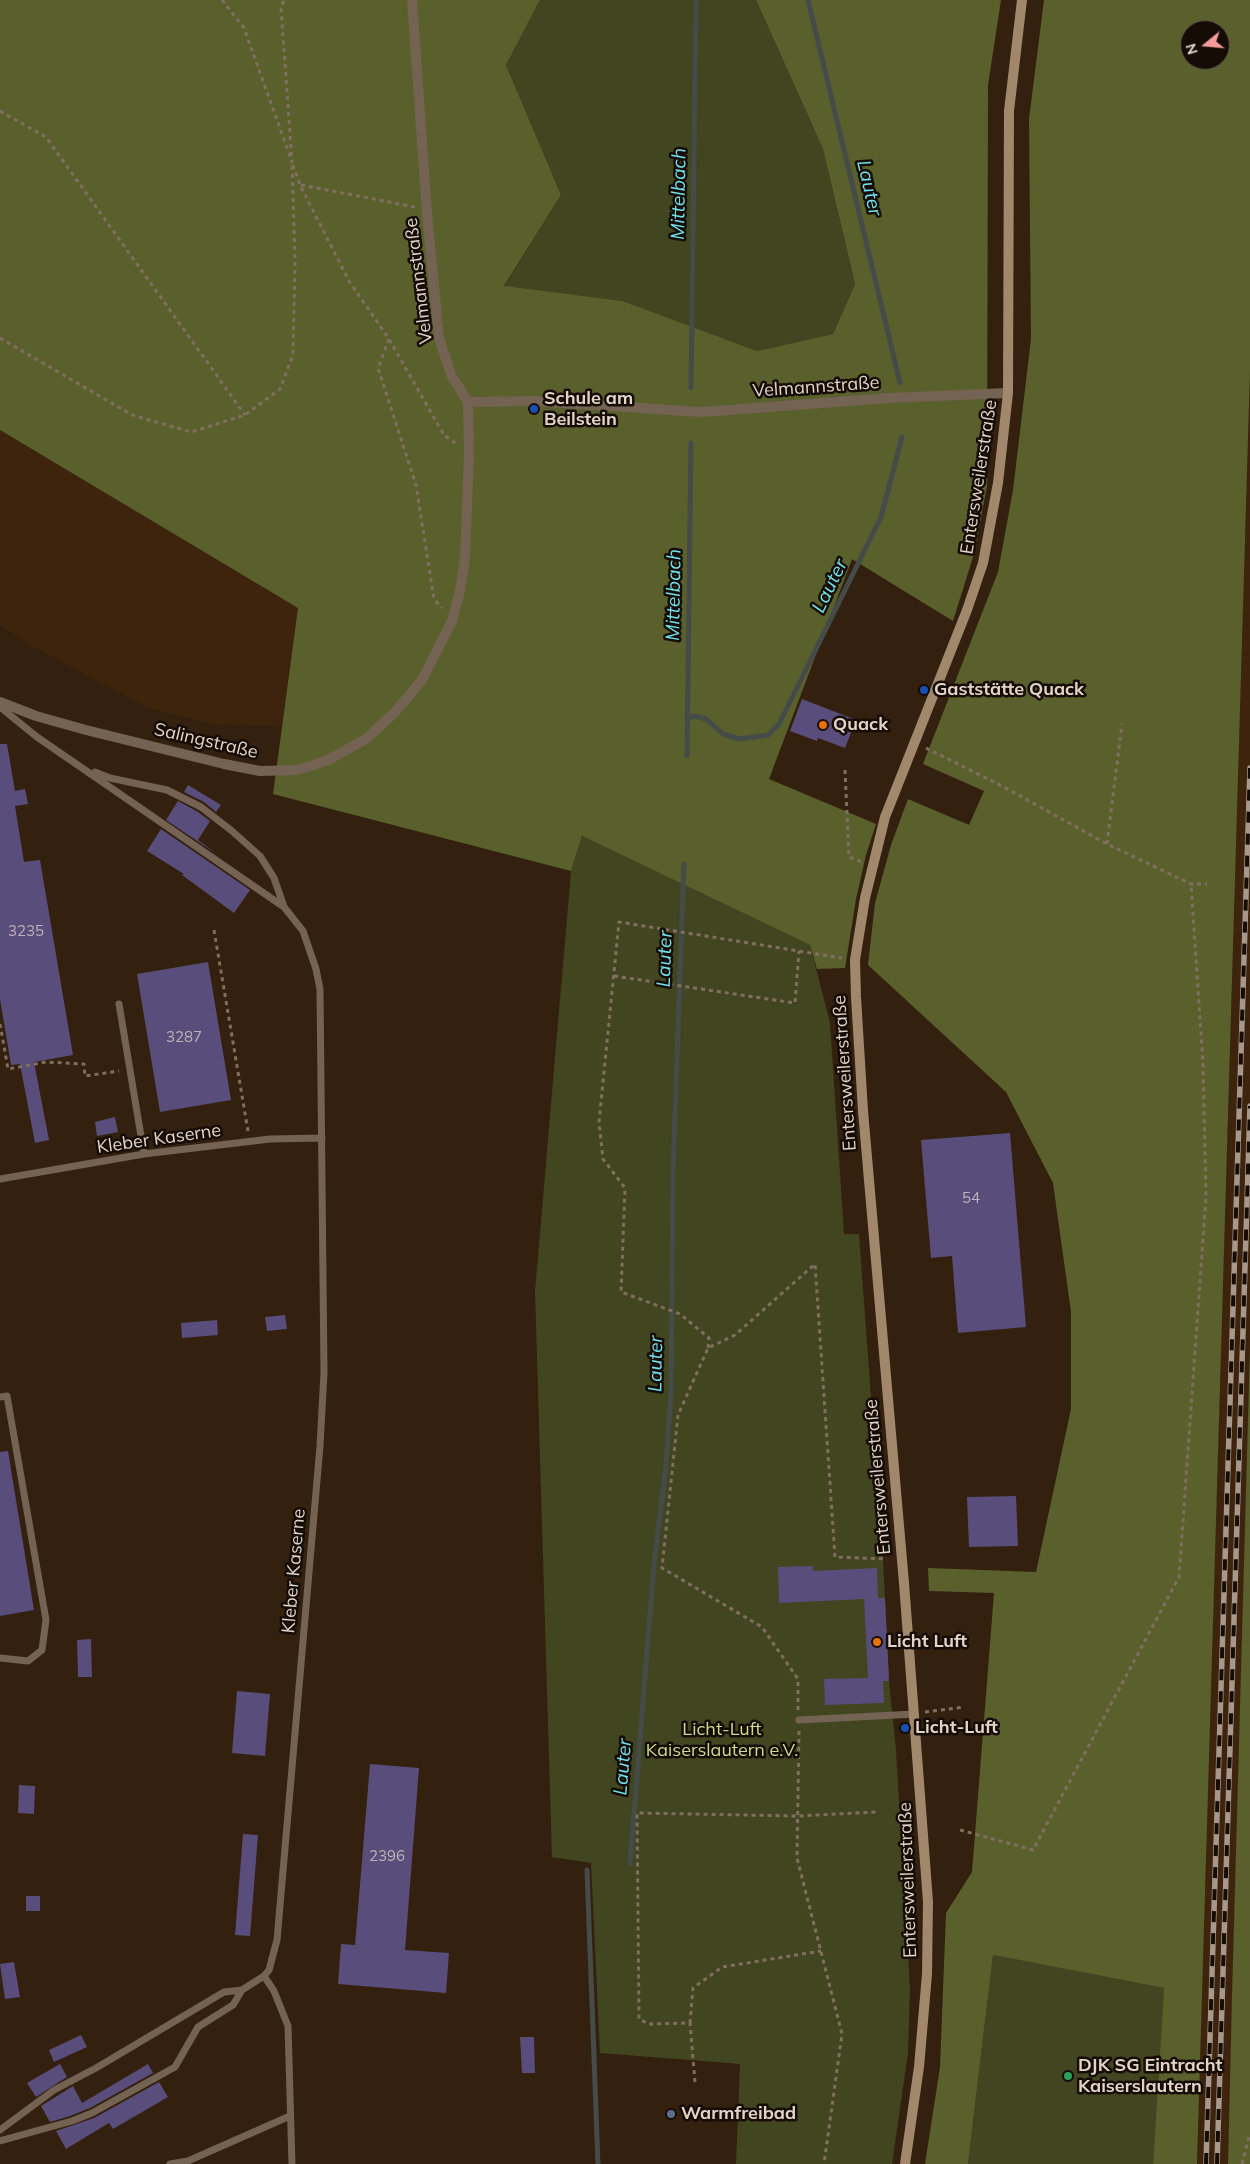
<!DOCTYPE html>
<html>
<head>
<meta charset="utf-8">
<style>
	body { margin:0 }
	#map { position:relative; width:1250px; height:2164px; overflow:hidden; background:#34200e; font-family:Mulish,sans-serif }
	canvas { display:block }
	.north { position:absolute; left:1180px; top:20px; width:50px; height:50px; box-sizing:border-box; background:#150c05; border:1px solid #675c53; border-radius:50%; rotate:253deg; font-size:14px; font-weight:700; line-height:20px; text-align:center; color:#e2d4c9 }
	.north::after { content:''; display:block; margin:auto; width:18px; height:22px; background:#f59b9b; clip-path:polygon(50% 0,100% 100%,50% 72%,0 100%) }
</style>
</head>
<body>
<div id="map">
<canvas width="1250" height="2164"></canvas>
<div class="north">N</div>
</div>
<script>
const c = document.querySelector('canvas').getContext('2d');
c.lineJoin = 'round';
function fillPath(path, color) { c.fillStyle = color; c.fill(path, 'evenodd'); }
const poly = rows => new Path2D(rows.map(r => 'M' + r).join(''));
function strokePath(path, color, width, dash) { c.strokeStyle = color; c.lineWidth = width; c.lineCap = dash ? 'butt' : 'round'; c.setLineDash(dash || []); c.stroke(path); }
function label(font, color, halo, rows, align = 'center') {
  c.font = font + ' Mulish,sans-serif'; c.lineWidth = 5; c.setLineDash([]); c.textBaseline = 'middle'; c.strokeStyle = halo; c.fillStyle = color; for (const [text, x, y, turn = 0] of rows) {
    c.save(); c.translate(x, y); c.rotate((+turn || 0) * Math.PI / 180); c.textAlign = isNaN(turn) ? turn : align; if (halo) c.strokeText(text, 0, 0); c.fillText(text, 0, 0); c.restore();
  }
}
fillPath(poly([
	[1250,371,1250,1345,1228,2164,1197,2164],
	[0,430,298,608,282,726,213,724,147,707,34,647,0,625]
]), '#3e240d');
fillPath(poly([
	[540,0,756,0,823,149,855,284,833,334,757,351,623,301,504,287,561,195,506,65],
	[582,836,810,945,830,1023,844,1234,859,1234,883,1559,889,1681,896,1750,910,1989,908,2053,892,2164,736,2164,740,2064,600,2053,591,1863,552,1857,535,1291,571,871],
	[993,1955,1164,1988,1153,2164,968,2164]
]), '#414620');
fillPath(poly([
	[0,0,540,0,506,65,561,195,504,286,623,301,757,351,833,334,855,284,823,149,756,0,1001,0,988,85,987,486,974,554,953,621,852,559,769,779,876,824,866,855,856,899,845,968,817,969,810,945,582,836,571,871,273,794,298,608,0,430],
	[1044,0,1250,0,1250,371,1197,2164,1153,2164,1164,1988,993,1955,968,2164,925,2164,940,2067,946,1913,972,1872,994,1593,929,1591,928,1568,1036,1572,1071,1409,1071,1312,1053,1183,1006,1092,868,965,875,903,891,845,908,799,969,825,984,791,923,764,998,572,1013,490,1031,339,1029,119],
	[1190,30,1220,30,1220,60,1190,60],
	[1250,1345,1250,2164,1228,2164,1232,1996]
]), '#59602c');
strokePath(poly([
	[808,0,900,383],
	[691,388,696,0],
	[687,718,695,716,706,719,723,734,740,739,768,735,779,724,881,517,902,437],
	[687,756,691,443],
	[630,1864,654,1564,666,1465,671,1395,673,1170,684,864],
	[587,1870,598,2164]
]), '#444b49', 5);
fillPath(poly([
	[802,699,856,720,845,748,818,738,817,741,790,731],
	[0,744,7,744,15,791,25,789,28,804,15,806,24,862,40,860,73,1055,34,1062,49,1140,35,1143,20,1064,11,1065,0,999],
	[188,785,221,805,216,812,204,802,184,792],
	[178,801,198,812,210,821,198,840,218,855,166,820],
	[161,829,250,890,234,913,182,875,184,874,147,851],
	[208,962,231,1100,160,1112,137,974],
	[115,1117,118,1132,97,1136,95,1122],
	[1010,1133,1026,1327,958,1333,952,1256,931,1258,921,1140],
	[285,1315,287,1329,267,1331,265,1317],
	[217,1320,218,1335,182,1338,181,1323],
	[8,1451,34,1610,0,1616,0,1452],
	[1016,1496,1018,1546,969,1547,967,1497],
	[813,1566,813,1571,877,1568,878,1598,885,1598,889,1681,883,1681,884,1703,825,1705,824,1679,868,1678,864,1599,779,1603,778,1567],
	[91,1639,92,1677,78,1677,77,1640],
	[237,1691,270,1694,265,1756,232,1753],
	[370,1764,419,1768,405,1950,449,1953,446,1993,338,1984,341,1944,355,1945],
	[19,1785,35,1786,34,1814,18,1813],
	[243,1834,258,1835,250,1936,235,1935],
	[26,1896,40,1896,40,1911,26,1911],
	[14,1962,20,1997,5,1999,0,1964],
	[81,2035,87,2047,54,2062,49,2050],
	[520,2037,534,2037,535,2073,522,2073],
	[60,2064,67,2077,36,2097,27,2083],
	[148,2064,153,2073,90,2108,70,2116,50,2122,41,2106,73,2086,82,2103],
	[159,2082,168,2097,113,2129,109,2123,66,2149,56,2131,94,2118]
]), '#584d7b');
strokePath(poly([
	[222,0,244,28,292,162,281,8,284,0],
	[0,111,46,137,245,415],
	[293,165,300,185,349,281,389,339,444,435,457,444],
	[301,185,415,207],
	[0,338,132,415,191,432,245,415,280,389,293,355,295,260,292,162],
	[389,339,378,368,416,485,434,599,442,608],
	[926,748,1002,786,1107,844,1191,884,1207,884],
	[845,770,849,857,862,862],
	[1107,844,1122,724],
	[214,930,248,1131],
	[614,976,795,1003,799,951],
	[0,1024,8,1069,46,1062,84,1064,85,1076,119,1071],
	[708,1348,709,1338,680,1314,621,1292,625,1188,603,1159,599,1122,619,922,842,958],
	[798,1710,798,1679,762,1627,662,1568,678,1415,708,1348,735,1335,815,1264,835,1557,887,1559],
	[925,1712,964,1707],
	[799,1731,797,1858,842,2034,824,2164],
	[960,1830,1033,1850,1179,1577,1206,1197,1203,1064,1191,884],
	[690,2023,693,1988,722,1967,821,1951],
	[695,2082,690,2023,649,2024,639,2019,637,1813,798,1816,876,1812],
	[1242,2164,1250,2133]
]), '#806f60', 3, [4, 4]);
strokePath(poly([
	[0,707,37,737,284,907,303,931,316,969,320,989,324,1373,320,1446,277,1940,269,1970,264,1976,242,1990,224,1992,96,2068,54,2090,0,2130],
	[95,772,110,778,167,790,201,807,232,831,260,856,274,878,284,907],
	[119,1004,144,1154],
	[0,1179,144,1154,270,1139,322,1138],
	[0,1397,7,1396,46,1620,42,1650,28,1661,0,1658],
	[799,1720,915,1714],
	[264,1976,274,1991,288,2026,292,2164],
	[0,2141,72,2121,92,2113,175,2067,198,2027,233,2005,242,1990],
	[170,2164,188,2161,290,2116]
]), '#746352', 7);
strokePath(poly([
	[412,0,427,213,439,338,451,375,468,402]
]), '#746352', 10);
strokePath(poly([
	[0,702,36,716,86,730,224,764,260,771,297,770,326,761,366,739,396,711,422,680,452,621,460,591,465,558,469,453,468,402,533,401,702,412,889,398,1008,393]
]), '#746352', 10);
strokePath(poly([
	[905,2164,919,2067,927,1974,928,1902,904,1583,863,1111,856,997,855,960,865,898,885,817,967,610,983,563,998,483,1008,393,1009,111,1022,0]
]), '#a1876b', 10);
const rail = poly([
	[1206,2164,1250,768],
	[1217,2164,1250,1106]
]);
strokePath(rail, '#a8988b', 5.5);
strokePath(rail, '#150c05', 4, [11]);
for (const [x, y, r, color] of [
	[534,409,5,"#1a4fb4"],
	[924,690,5,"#1a4fb4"],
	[823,725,5,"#e8710a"],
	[877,1642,5,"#e8710a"],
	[905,1728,5,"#1a4fb4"],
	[1068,2076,5,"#2e9e5b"],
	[671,2114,5,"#5c6f8a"]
]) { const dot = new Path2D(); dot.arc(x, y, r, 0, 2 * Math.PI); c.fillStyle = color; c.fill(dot); strokePath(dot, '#150c05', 2); }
label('15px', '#c0b2b6', null, [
	["3235",26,931],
	["3287",184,1037],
	["54",971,1198],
	["2396",387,1856]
]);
label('18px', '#e2d4c9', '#150c05', [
	["Velmannstraße",419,281,-97],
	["Velmannstraße",816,387,-4],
	["Entersweilerstraße",979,477,-81],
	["Salingstraße",206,741,13],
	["Entersweilerstraße",845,1073,-94],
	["Kleber Kaserne",159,1139,-8],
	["Entersweilerstraße",878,1477,-95],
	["Kleber Kaserne",294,1571,-85],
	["Entersweilerstraße",908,1880,-92]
]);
label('bold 18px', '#e2d4c9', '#150c05', [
	["Schule am",544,399],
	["Beilstein",544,420],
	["Gaststätte Quack",934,690],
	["Quack",833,725],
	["Licht Luft",887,1642],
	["Licht-Luft",915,1728],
	["DJK SG Eintracht",1078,2066],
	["Kaiserslautern",1078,2087],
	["Warmfreibad",681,2114]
], 'left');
label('18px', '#cddb8a', '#150c05', [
	["Licht-Luft",722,1730],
	["Kaiserslautern e.V.",722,1751]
]);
label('italic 19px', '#71e3ef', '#150c05', [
	["Lauter",869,188,77],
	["Mittelbach",679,194,-89],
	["Lauter",830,586,-64],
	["Mittelbach",674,595,-89],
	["Lauter",665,959,-88],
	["Lauter",656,1364,-89],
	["Lauter",623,1767,-85]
]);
</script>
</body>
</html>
